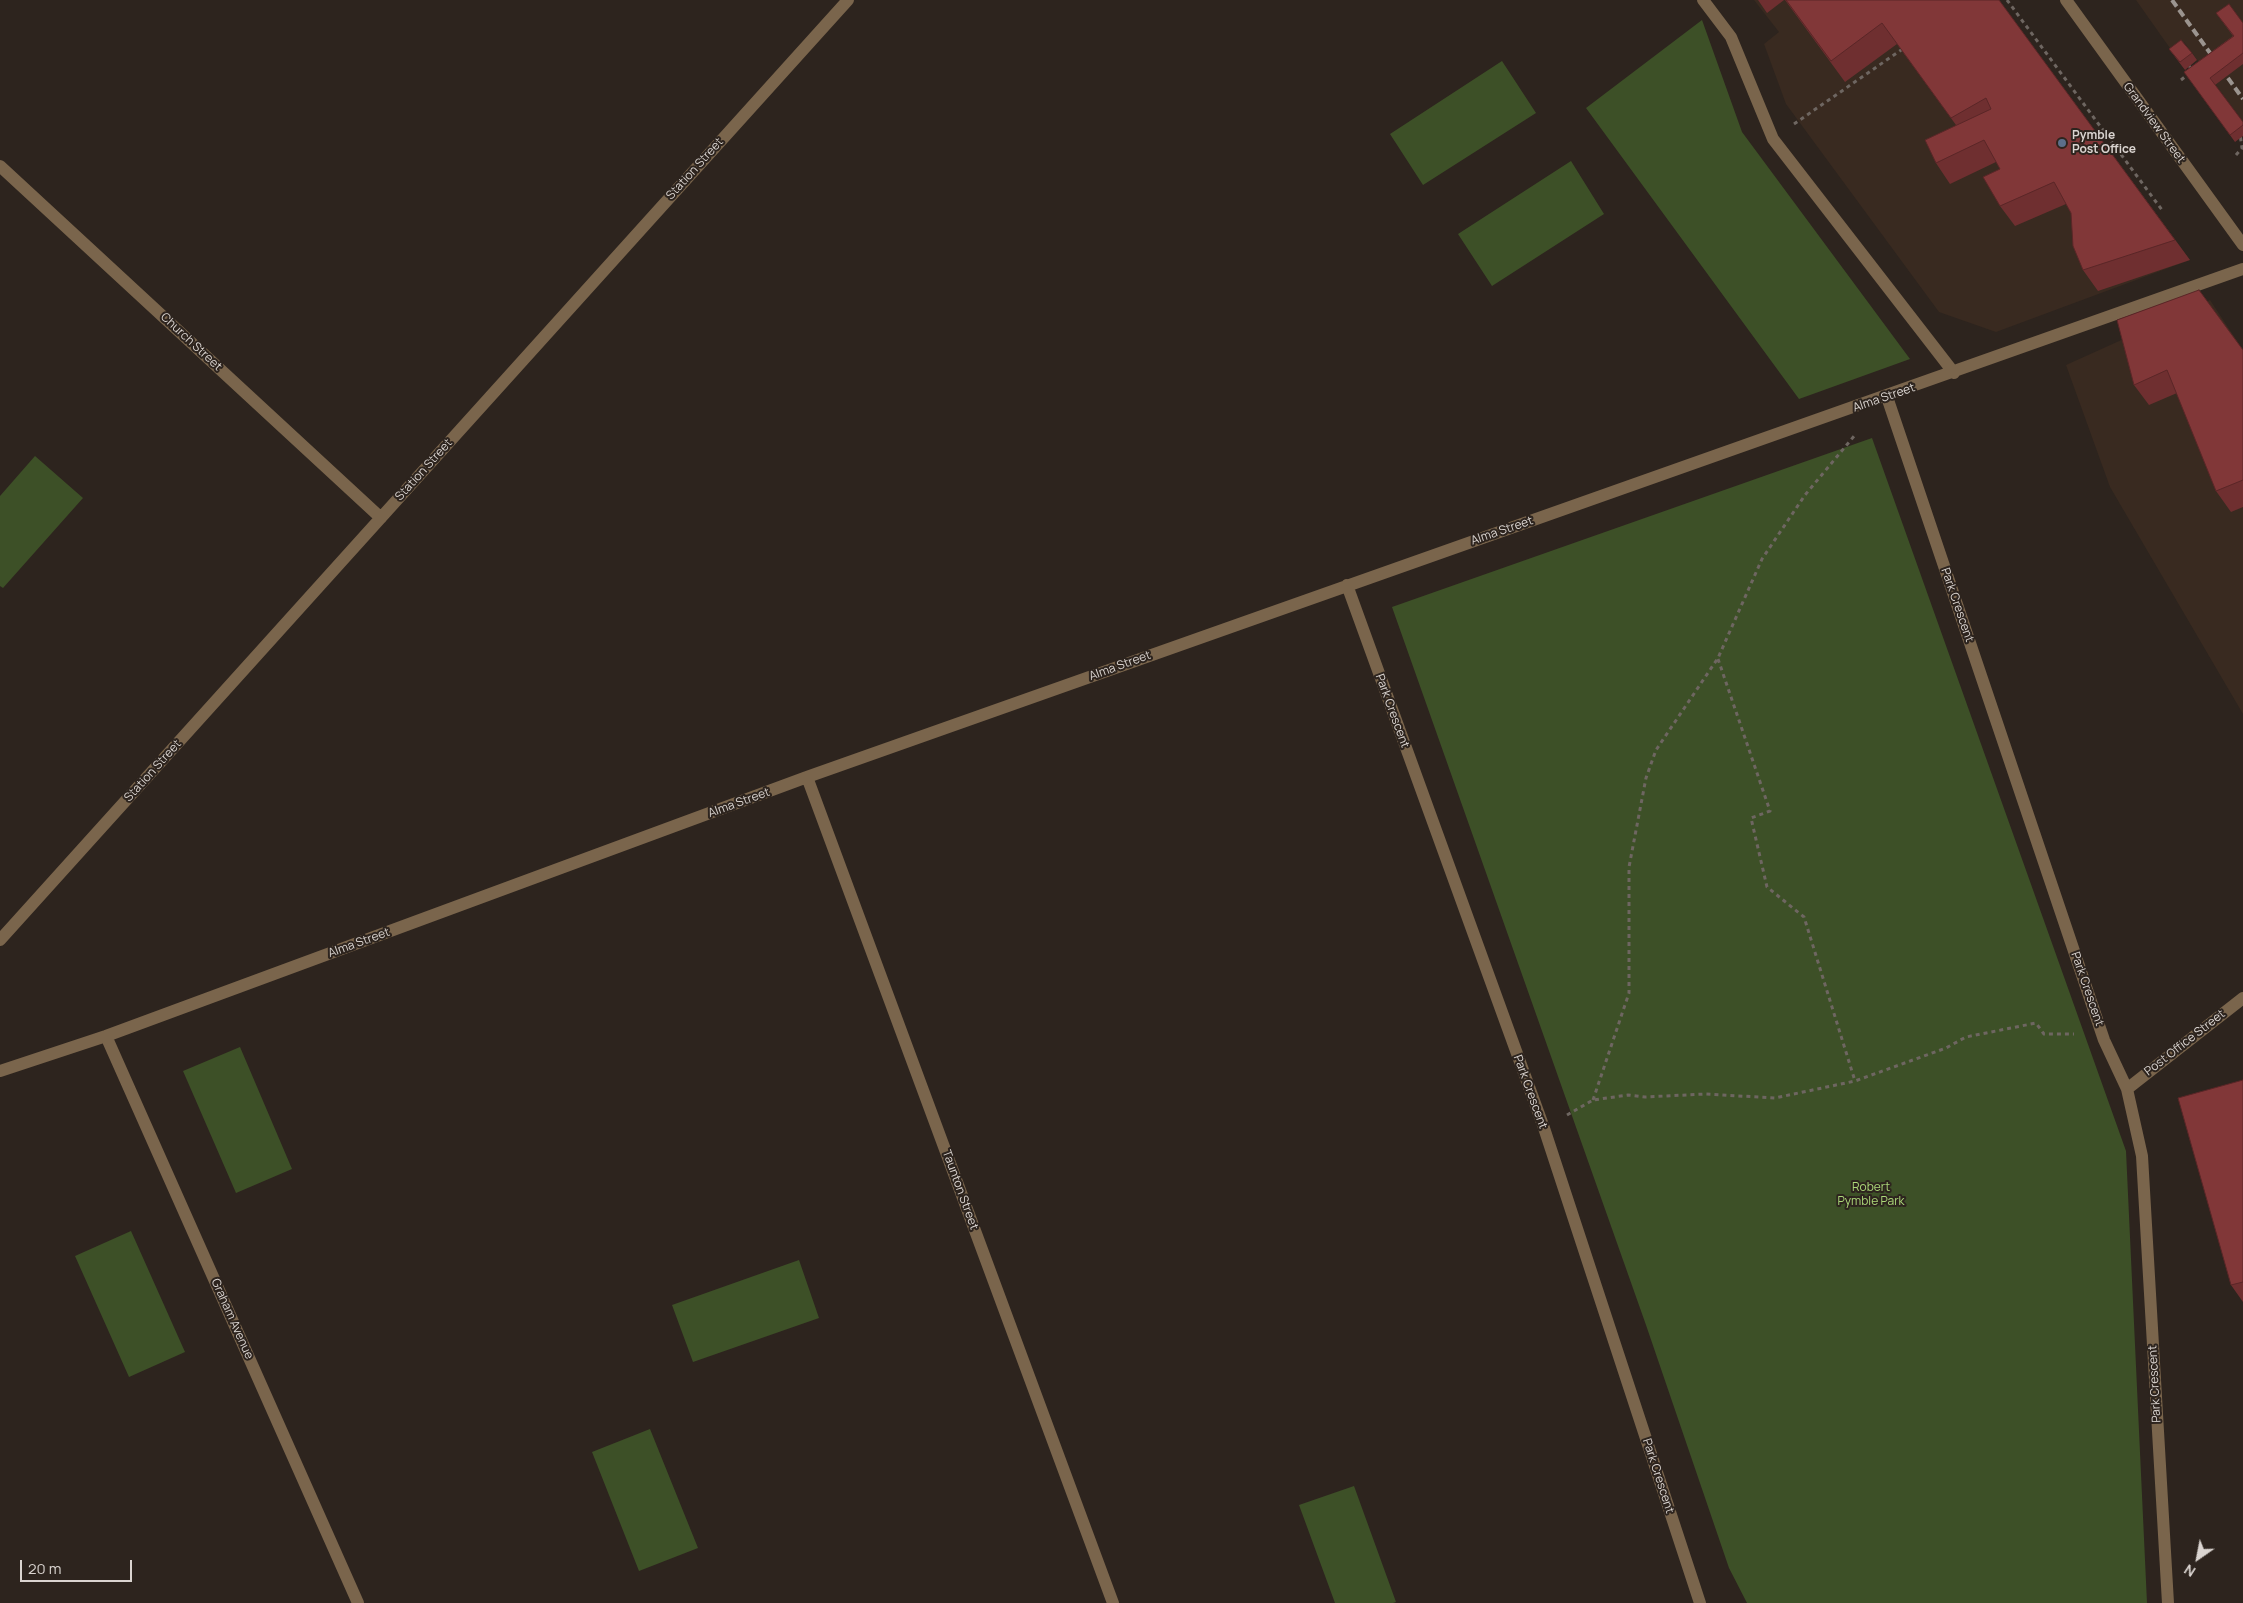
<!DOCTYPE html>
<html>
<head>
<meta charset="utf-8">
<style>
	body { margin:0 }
	#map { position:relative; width:2243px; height:1603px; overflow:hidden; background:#2d241e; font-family:Manrope,sans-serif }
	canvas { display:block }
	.north { position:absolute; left:2173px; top:1533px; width:50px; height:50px; -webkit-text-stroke:4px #2d241e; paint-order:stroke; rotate:213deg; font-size:14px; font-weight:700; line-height:20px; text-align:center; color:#dad4d0 }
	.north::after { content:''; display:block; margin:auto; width:18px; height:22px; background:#dad4d0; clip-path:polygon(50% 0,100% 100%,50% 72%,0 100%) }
	.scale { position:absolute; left:20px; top:1560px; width:112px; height:22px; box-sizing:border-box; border:2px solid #dad4d0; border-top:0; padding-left:6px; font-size:15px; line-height:18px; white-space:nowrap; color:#dad4d0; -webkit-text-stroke:4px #2d241e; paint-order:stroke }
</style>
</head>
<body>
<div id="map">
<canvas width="2243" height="1603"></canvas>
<div class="north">N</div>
<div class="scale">20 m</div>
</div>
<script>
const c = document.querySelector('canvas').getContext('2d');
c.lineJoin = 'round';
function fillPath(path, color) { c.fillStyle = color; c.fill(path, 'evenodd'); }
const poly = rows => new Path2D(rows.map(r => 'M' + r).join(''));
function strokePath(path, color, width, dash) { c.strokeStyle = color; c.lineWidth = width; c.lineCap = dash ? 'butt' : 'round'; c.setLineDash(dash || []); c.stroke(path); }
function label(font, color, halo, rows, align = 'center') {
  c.font = font + ' Manrope,sans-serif'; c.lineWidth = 4; c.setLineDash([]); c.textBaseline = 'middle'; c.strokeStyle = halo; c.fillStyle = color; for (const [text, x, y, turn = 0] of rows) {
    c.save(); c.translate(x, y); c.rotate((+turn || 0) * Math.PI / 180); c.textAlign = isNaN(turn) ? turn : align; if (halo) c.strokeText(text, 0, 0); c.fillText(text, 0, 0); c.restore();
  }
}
fillPath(poly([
	[1754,0,1999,0,2190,260,1996,332,1939,312,1786,104,1764,44,1779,32],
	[2136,0,2243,0,2243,122,2184,42,2172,51],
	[2210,300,2243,350,2243,714,2110,487,2066,365]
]), '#392a20');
fillPath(poly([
	[1702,20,1742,132,1910,359,1799,399,1586,108],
	[1502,61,1536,113,1423,185,1390,134],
	[1571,161,1604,214,1492,286,1458,234],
	[1872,438,2126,1151,2147,1603,1747,1603,1729,1568,1646,1325,1392,607],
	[35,456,83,498,3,588,0,586,0,496],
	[240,1047,292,1169,236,1193,183,1071],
	[131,1231,185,1352,129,1377,75,1256],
	[799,1260,819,1318,693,1362,672,1305],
	[650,1429,698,1548,639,1571,592,1452],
	[1354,1486,1396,1602,1393,1603,1335,1603,1299,1505]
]), '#3d5027');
strokePath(poly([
	[2007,0,2162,210],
	[2181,80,2192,71,2188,63],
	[1794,124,1904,48],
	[2236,155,2242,148,2240,134],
	[1718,659,1770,811,1751,818,1767,887,1804,917,1855,1081],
	[1593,1100,1629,993,1629,867,1646,778,1656,750,1718,658,1762,559,1805,495,1855,435],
	[1567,1115,1593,1100,1628,1095,1645,1097,1705,1094,1775,1098,1855,1081,1946,1048,1966,1037,2036,1023,2044,1034,2074,1034]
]), '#6e6661', 3, [4, 4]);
strokePath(poly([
	[1703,0,1731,37,1773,139,1954,373],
	[2066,0,2243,245],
	[0,166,381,518],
	[1887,397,2104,1040,2127,1089,2142,1156,2168,1603],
	[1347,585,1544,1128,1700,1603],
	[807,777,1113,1603],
	[0,940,848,0],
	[106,1036,358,1603],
	[0,1071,106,1036,807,777,2243,269],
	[2127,1089,2243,998]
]), '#7a654c', 12);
strokePath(poly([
	[2172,0,2243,99]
]), '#9b948f', 4, [8, 4]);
fillPath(poly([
	[1758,0,1784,0,1767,13],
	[1785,0,1999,0,2190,260,2098,291,2083,270,2071,213,2066,204,2015,226,2000,206,2000,169,1996,162,1950,184,1936,163,1956,125,1897,44,1845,82],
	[2216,13,2243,23,2243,64,2215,85,2243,122,2243,136,2235,142,2184,72,2233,36],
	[2169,49,2192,53,2197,60,2185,70],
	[2117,320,2243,350,2243,507,2231,512,2216,491,2177,393,2149,405,2134,385],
	[2243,1080,2243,1302,2231,1285]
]), '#6f2f30');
const building = poly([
	[1786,0,1999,0,2175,240,2083,270,2073,246,2071,213,2054,182,2000,206,1983,177,2000,169,1984,140,1936,163,1925,140,1991,109,1986,98,1951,118,1882,23,1831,61,1786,0],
	[2229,4,2243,23,2243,53,2210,78,2243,122,2243,125,2230,135,2184,72,2234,36,2216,13,2229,4],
	[2181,40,2192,53,2180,62,2169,49,2181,40],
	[2199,290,2243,350,2243,480,2216,491,2167,370,2134,385,2117,320,2199,290],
	[2243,1080,2243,1282,2231,1285,2178,1098,2243,1080]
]);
fillPath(building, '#813738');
strokePath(building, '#5a2627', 1);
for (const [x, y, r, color] of [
	[2062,143,5,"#5c6f8a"]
]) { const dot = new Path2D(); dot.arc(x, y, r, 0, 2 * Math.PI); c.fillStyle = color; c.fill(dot); strokePath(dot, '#2d241e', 2); }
label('12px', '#dad4d0', '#2d241e', [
	["Grandview Street",2154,123,54],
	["Station Street",695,169,-48],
	["Church Street",191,342,43],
	["Alma Street",1884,398,-19],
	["Station Street",424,470,-48],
	["Alma Street",1502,531,-19],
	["Park Crescent",1957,605,71],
	["Alma Street",1120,666,-20],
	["Park Crescent",1392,711,70],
	["Station Street",153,771,-48],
	["Alma Street",739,803,-20],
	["Alma Street",359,943,-20],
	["Park Crescent",2087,989,71],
	["Post Office Street",2185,1043,-38],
	["Park Crescent",1530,1092,70],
	["Taunton Street",960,1190,70],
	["Graham Avenue",232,1319,66],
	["Park Crescent",2155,1384,-93],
	["Park Crescent",1658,1476,72]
]);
label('bold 12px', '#dad4d0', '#2d241e', [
	["Pymble",2072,136],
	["Post Office",2072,150]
], 'left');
label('12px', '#acd879', '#2d241e', [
	["Robert",1871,1188],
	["Pymble Park",1871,1202]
]);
</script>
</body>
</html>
